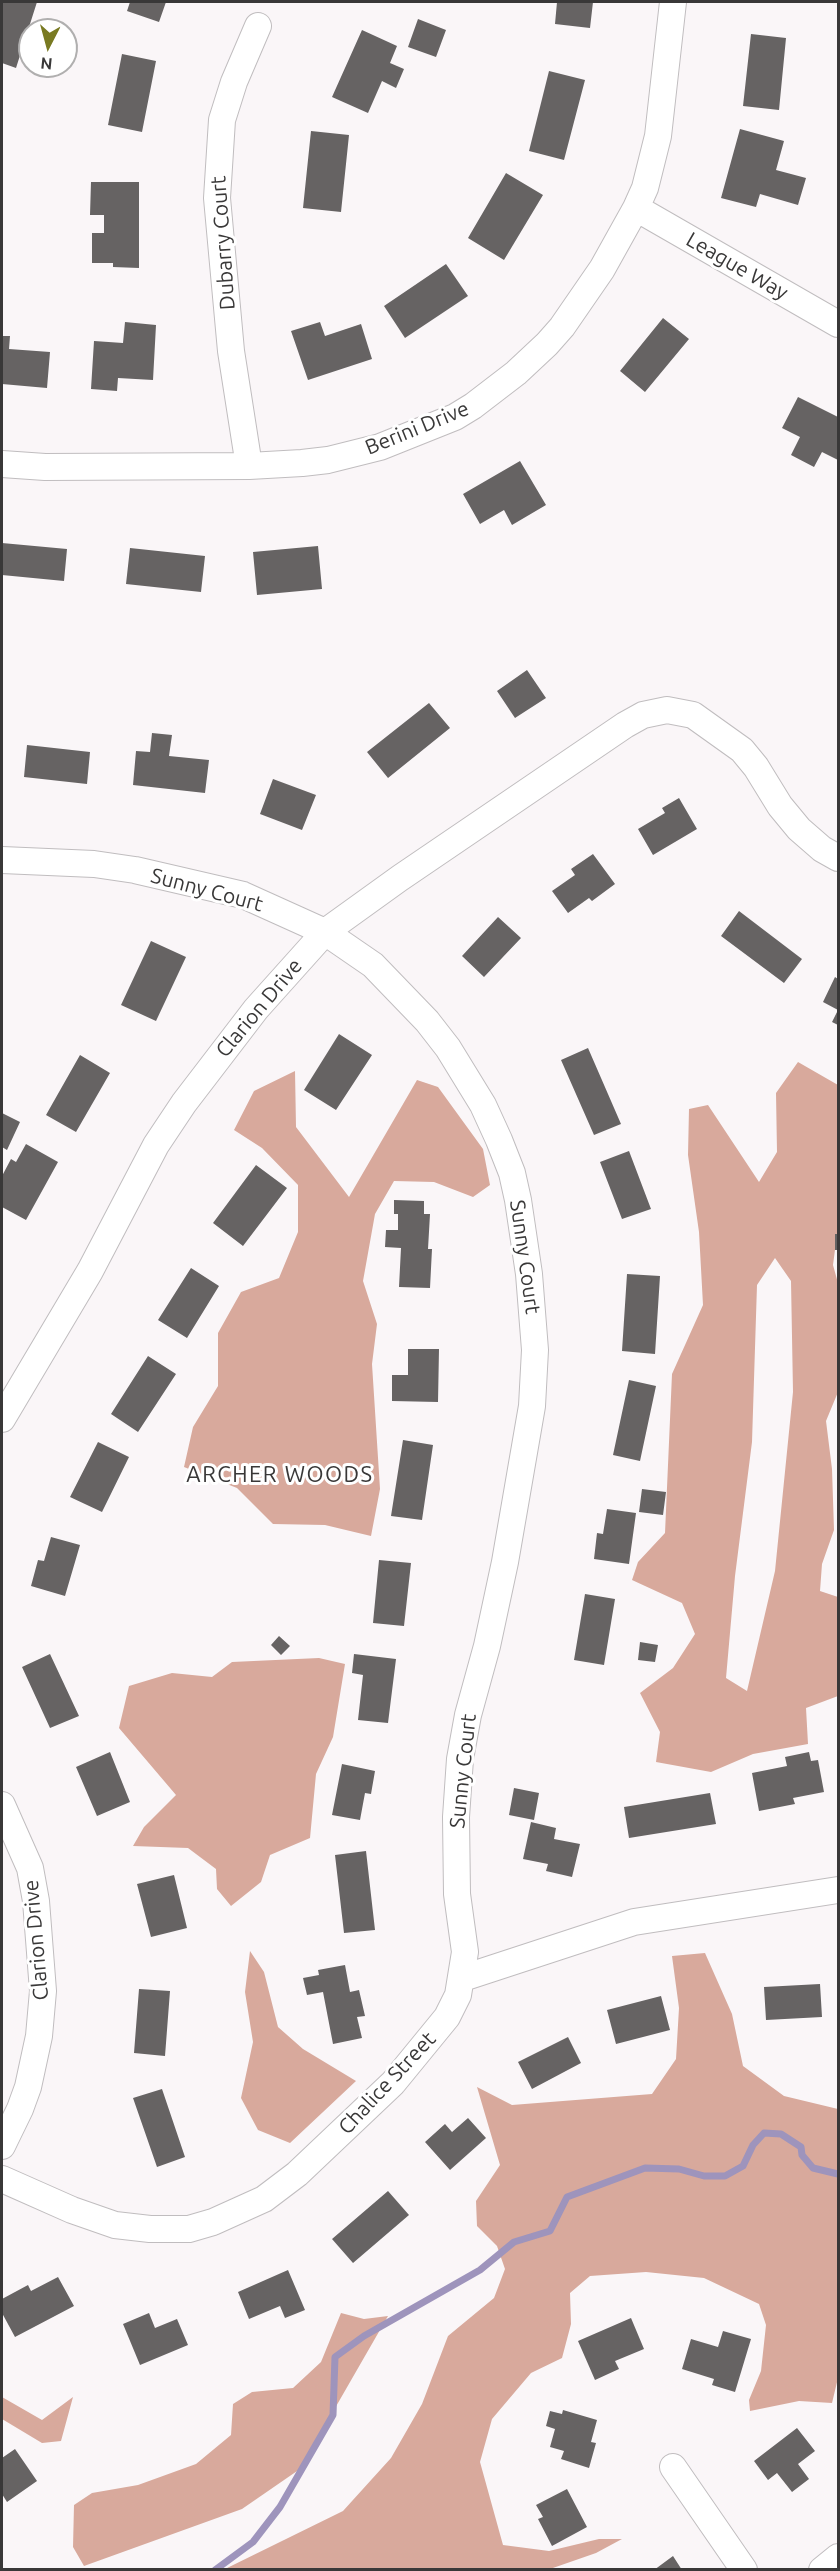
<!DOCTYPE html>
<html>
<head>
<meta charset="utf-8">
<style>
	body { margin:0 }
	#map { position:relative; width:840px; height:2571px; overflow:hidden; background:#faf6f8; font-family:Ubuntu,sans-serif }
	canvas { display:block }
	.frame { position:absolute; inset:0; border:3px solid #393838; pointer-events:none }
	.north { position:absolute; left:18px; top:18px; width:60px; height:60px; box-sizing:border-box; background:#fff; border:2px solid #b0afaf; border-radius:50%; rotate:186deg; font-size:16px; font-weight:700; line-height:24px; text-align:center; color:#393838 }
	.north::after { content:''; display:block; margin:auto; width:21px; height:27px; background:#797a22; clip-path:polygon(50% 0,100% 100%,50% 72%,0 100%) }
</style>
</head>
<body>
<div id="map">
<canvas width="840" height="2571"></canvas>
<div class="frame"></div>
<div class="north">N</div>
</div>
<script>
const c = document.querySelector('canvas').getContext('2d');
c.lineJoin = 'round';
function fillPath(path, color) { c.fillStyle = color; c.fill(path, 'evenodd'); }
const poly = rows => new Path2D(rows.map(r => 'M' + r).join(''));
function strokePath(path, color, width, dash) { c.strokeStyle = color; c.lineWidth = width; c.lineCap = dash ? 'butt' : 'round'; c.setLineDash(dash || []); c.stroke(path); }
function label(font, color, halo, rows, align = 'center') {
  c.font = font + ' Ubuntu,sans-serif'; c.lineWidth = 6; c.setLineDash([]); c.textBaseline = 'middle'; c.strokeStyle = halo; c.fillStyle = color; for (const [text, x, y, turn = 0] of rows) {
    c.save(); c.translate(x, y); c.rotate((+turn || 0) * Math.PI / 180); c.textAlign = isNaN(turn) ? turn : align; if (halo) c.strokeText(text, 0, 0); c.fillText(text, 0, 0); c.restore();
  }
}
fillPath(poly([
	[798,1062,838,1085,838,1227,833,1265,838,1283,838,1392,826,1421,832,1469,834,1530,822,1564,820,1591,838,1597,838,1696,806,1708,808,1744,753,1754,711,1772,656,1762,660,1732,640,1693,673,1668,695,1634,682,1603,632,1580,638,1562,665,1533,672,1374,703,1305,699,1232,688,1155,689,1109,708,1105,759,1182,777,1152,776,1093],
	[775,1258,791,1281,793,1392,775,1571,747,1691,726,1678,735,1576,752,1442,757,1285],
	[295,1071,296,1127,349,1197,417,1080,438,1087,483,1149,490,1185,473,1197,434,1182,394,1181,375,1214,363,1281,377,1324,372,1364,380,1489,371,1536,325,1525,273,1524,237,1488,184,1467,193,1427,218,1386,218,1333,241,1292,279,1278,298,1232,298,1185,262,1148,234,1130,254,1091],
	[319,1658,345,1664,333,1737,316,1774,310,1838,270,1855,261,1882,231,1906,217,1889,216,1869,188,1848,133,1846,144,1827,176,1795,119,1728,129,1686,172,1673,212,1677,232,1662],
	[250,1951,264,1972,278,2027,303,2049,356,2081,290,2143,258,2130,241,2098,253,2042,245,1992],
	[705,1953,732,2014,743,2066,784,2096,838,2109,838,2378,832,2403,799,2401,750,2411,749,2400,761,2371,766,2325,759,2304,704,2278,646,2272,590,2276,570,2293,571,2324,562,2358,531,2373,492,2419,480,2462,503,2545,549,2551,599,2539,622,2539,596,2553,550,2569,225,2569,343,2511,391,2458,422,2404,448,2336,494,2298,505,2269,497,2246,477,2226,476,2201,500,2165,477,2087,512,2105,652,2094,676,2059,679,2008,672,1956],
	[341,2313,364,2319,388,2316,300,2469,242,2509,84,2566,73,2547,74,2505,92,2493,138,2485,196,2464,231,2435,233,2404,252,2392,293,2388,321,2362],
	[2,2397,42,2420,73,2397,61,2441,42,2443,2,2419]
]), '#d8a99c');
strokePath(poly([
	[215,2570,253,2542,280,2507,333,2415,335,2357,364,2336,480,2270,514,2242,550,2231,567,2197,645,2168,679,2169,704,2176,725,2176,743,2166,753,2145,764,2133,781,2134,801,2147,802,2155,813,2168,838,2174]
]), '#9e94bc', 7);
fillPath(poly([
	[2,2,37,2,16,68,2,63],
	[130,2,166,2,159,22,127,11],
	[557,2,593,2,590,28,555,24],
	[418,19,446,30,436,57,408,47],
	[362,30,397,46,390,63,404,69,396,88,382,81,368,113,332,97],
	[751,34,786,38,779,110,743,106],
	[122,54,156,61,142,132,108,125],
	[549,71,585,80,564,160,529,151],
	[740,129,784,141,776,170,806,178,798,205,760,194,756,207,721,198],
	[311,131,349,135,341,212,303,208],
	[506,173,543,195,504,260,468,238],
	[91,182,139,182,139,268,113,267,113,263,92,263,92,233,104,233,104,215,90,215],
	[446,264,468,296,405,338,384,306],
	[663,318,689,339,645,392,620,371],
	[125,322,156,325,153,380,118,378,117,391,91,389,94,341,123,343],
	[320,322,325,336,361,324,372,359,308,380,291,331],
	[2,336,10,336,9,349,50,352,47,388,2,384],
	[798,397,838,417,838,460,822,452,814,467,791,455,800,437,782,428],
	[520,461,546,505,512,525,504,510,480,524,463,494],
	[2,543,67,549,64,581,2,575],
	[318,546,322,589,257,595,253,552],
	[130,548,205,556,201,592,126,584],
	[527,670,546,698,515,718,497,691],
	[429,703,450,728,388,778,367,752],
	[152,733,172,735,169,756,209,760,205,793,133,785,136,751,150,752],
	[27,745,90,752,87,784,24,777],
	[273,779,316,795,302,830,260,814],
	[679,798,697,829,653,855,638,829,665,813,662,808],
	[593,854,615,884,592,901,589,898,568,913,552,891,575,875,571,869],
	[739,911,802,959,784,983,721,936],
	[498,917,521,938,484,977,462,956],
	[151,941,186,957,156,1021,121,1005],
	[835,977,838,979,838,1025,832,1022,838,1010,823,1002],
	[339,1034,372,1055,336,1110,304,1090],
	[588,1048,621,1124,594,1135,561,1060],
	[80,1055,110,1073,76,1132,46,1115],
	[2,1113,20,1122,7,1150,2,1147],
	[26,1144,58,1162,26,1220,2,1207,2,1176,11,1159,16,1162],
	[629,1151,651,1209,622,1219,600,1162],
	[256,1165,287,1188,243,1246,213,1223],
	[394,1200,424,1201,424,1214,430,1214,428,1249,432,1249,430,1288,399,1287,401,1248,385,1247,386,1230,398,1230,398,1214,394,1214],
	[835,1234,838,1234,838,1250,835,1250],
	[191,1268,219,1286,187,1338,158,1320],
	[627,1274,660,1276,655,1354,622,1351],
	[408,1349,439,1349,438,1402,392,1401,392,1375,408,1375],
	[148,1356,176,1374,138,1432,111,1414],
	[629,1380,656,1386,640,1461,613,1455],
	[403,1440,433,1445,422,1520,391,1516],
	[98,1442,129,1457,102,1512,70,1497],
	[642,1489,666,1492,663,1515,639,1512],
	[607,1509,636,1513,629,1564,594,1559,597,1533,603,1534],
	[51,1537,80,1545,65,1596,31,1586,38,1560,44,1561],
	[379,1560,411,1563,404,1626,373,1623],
	[585,1594,615,1599,604,1665,574,1660],
	[279,1636,290,1646,281,1655,271,1645],
	[640,1642,658,1645,655,1662,638,1660],
	[50,1654,79,1716,50,1728,22,1667],
	[354,1654,396,1659,388,1723,358,1720,363,1675,352,1673],
	[110,1752,130,1802,97,1816,76,1767],
	[809,1752,811,1761,818,1760,824,1792,793,1798,795,1804,759,1811,752,1773,787,1766,785,1757],
	[342,1764,375,1771,371,1794,365,1793,360,1820,332,1815],
	[514,1788,539,1793,534,1820,509,1815],
	[710,1793,716,1824,629,1838,624,1807],
	[531,1822,556,1828,554,1839,580,1844,572,1877,546,1871,548,1864,523,1859],
	[366,1851,375,1930,344,1933,335,1855],
	[174,1875,187,1928,151,1937,137,1884],
	[345,1965,350,1992,359,1990,365,2016,357,2017,362,2038,333,2044,323,1992,307,1995,303,1978,319,1975,318,1970],
	[820,1984,822,2017,766,2020,764,1987],
	[139,1989,170,1991,165,2056,134,2053],
	[661,1996,670,2030,616,2044,607,2010],
	[568,2037,581,2063,532,2089,518,2062],
	[162,2089,185,2157,157,2167,133,2098],
	[468,2118,486,2138,450,2170,425,2142,445,2124,452,2132],
	[388,2191,409,2215,353,2263,332,2239],
	[288,2270,305,2310,285,2318,280,2306,249,2319,238,2292],
	[58,2277,74,2306,15,2337,2,2313,2,2299,28,2285,31,2291],
	[149,2313,155,2328,177,2319,188,2345,140,2365,123,2324],
	[631,2318,644,2349,615,2361,619,2369,595,2380,578,2341],
	[723,2331,751,2339,735,2392,712,2385,714,2379,682,2369,691,2339,718,2347],
	[563,2410,597,2420,591,2442,596,2443,589,2468,561,2459,564,2451,550,2447,555,2429,546,2426,550,2411,562,2414],
	[797,2428,815,2451,798,2464,809,2479,792,2492,777,2473,768,2480,754,2461],
	[15,2449,37,2481,7,2502,2,2494,2,2458],
	[567,2489,587,2527,552,2546,538,2519,543,2517,536,2505],
	[673,2556,682,2570,654,2570]
]), '#666363');
const minor = poly([
	[636,208,838,324],
	[2,464,45,467,249,466,302,463,328,460,380,447,455,417,473,406,516,373,547,344,562,327,602,269,636,208,645,188,658,136,673,2],
	[249,466,231,351,217,198,222,120,234,82,258,26],
	[2,860,94,864,135,870,243,895,325,932,373,965,427,1021,448,1048,483,1105,499,1140,512,1173,518,1200,529,1274,535,1350,532,1406,505,1562,487,1646,468,1715,460,1759,456,1817,457,1894,465,1952,458,1995,447,2017,393,2083,297,2174,264,2199,213,2222,189,2229,150,2229,115,2225,72,2210,2,2179],
	[2,1419,90,1271,156,1145,184,1103,256,1009,325,932,400,878,625,725,643,715,667,710,693,715,742,750,756,767,780,806,799,829,822,849,838,858],
	[2,1805,30,1868,36,1901,43,1991,39,2036,28,2087,20,2109,2,2146],
	[463,1978,634,1922,838,1890],
	[673,2467,744,2570],
	[822,2570,838,2557]
]);
strokePath(minor, '#c0bdbf', 28);
strokePath(minor, '#fff', 26);
label('21px', '#393838', '#fff', [
	["Dubarry Court",223,243,-94],
	["League Way",737,266,30],
	["Berini Drive",417,428,-22],
	["Sunny Court",207,890,15],
	["Clarion Drive",259,1008,-50],
	["Sunny Court",525,1257,82],
	["Sunny Court",463,1771,-84],
	["Clarion Drive",36,1940,-95],
	["Chalice Street",387,2083,-47]
]);
c.letterSpacing = '1.5px';
label('22px', '#393838', '#fff', [
	["ARCHER WOODS",280,1475]
]);
c.letterSpacing = '0px';
</script>
</body>
</html>
